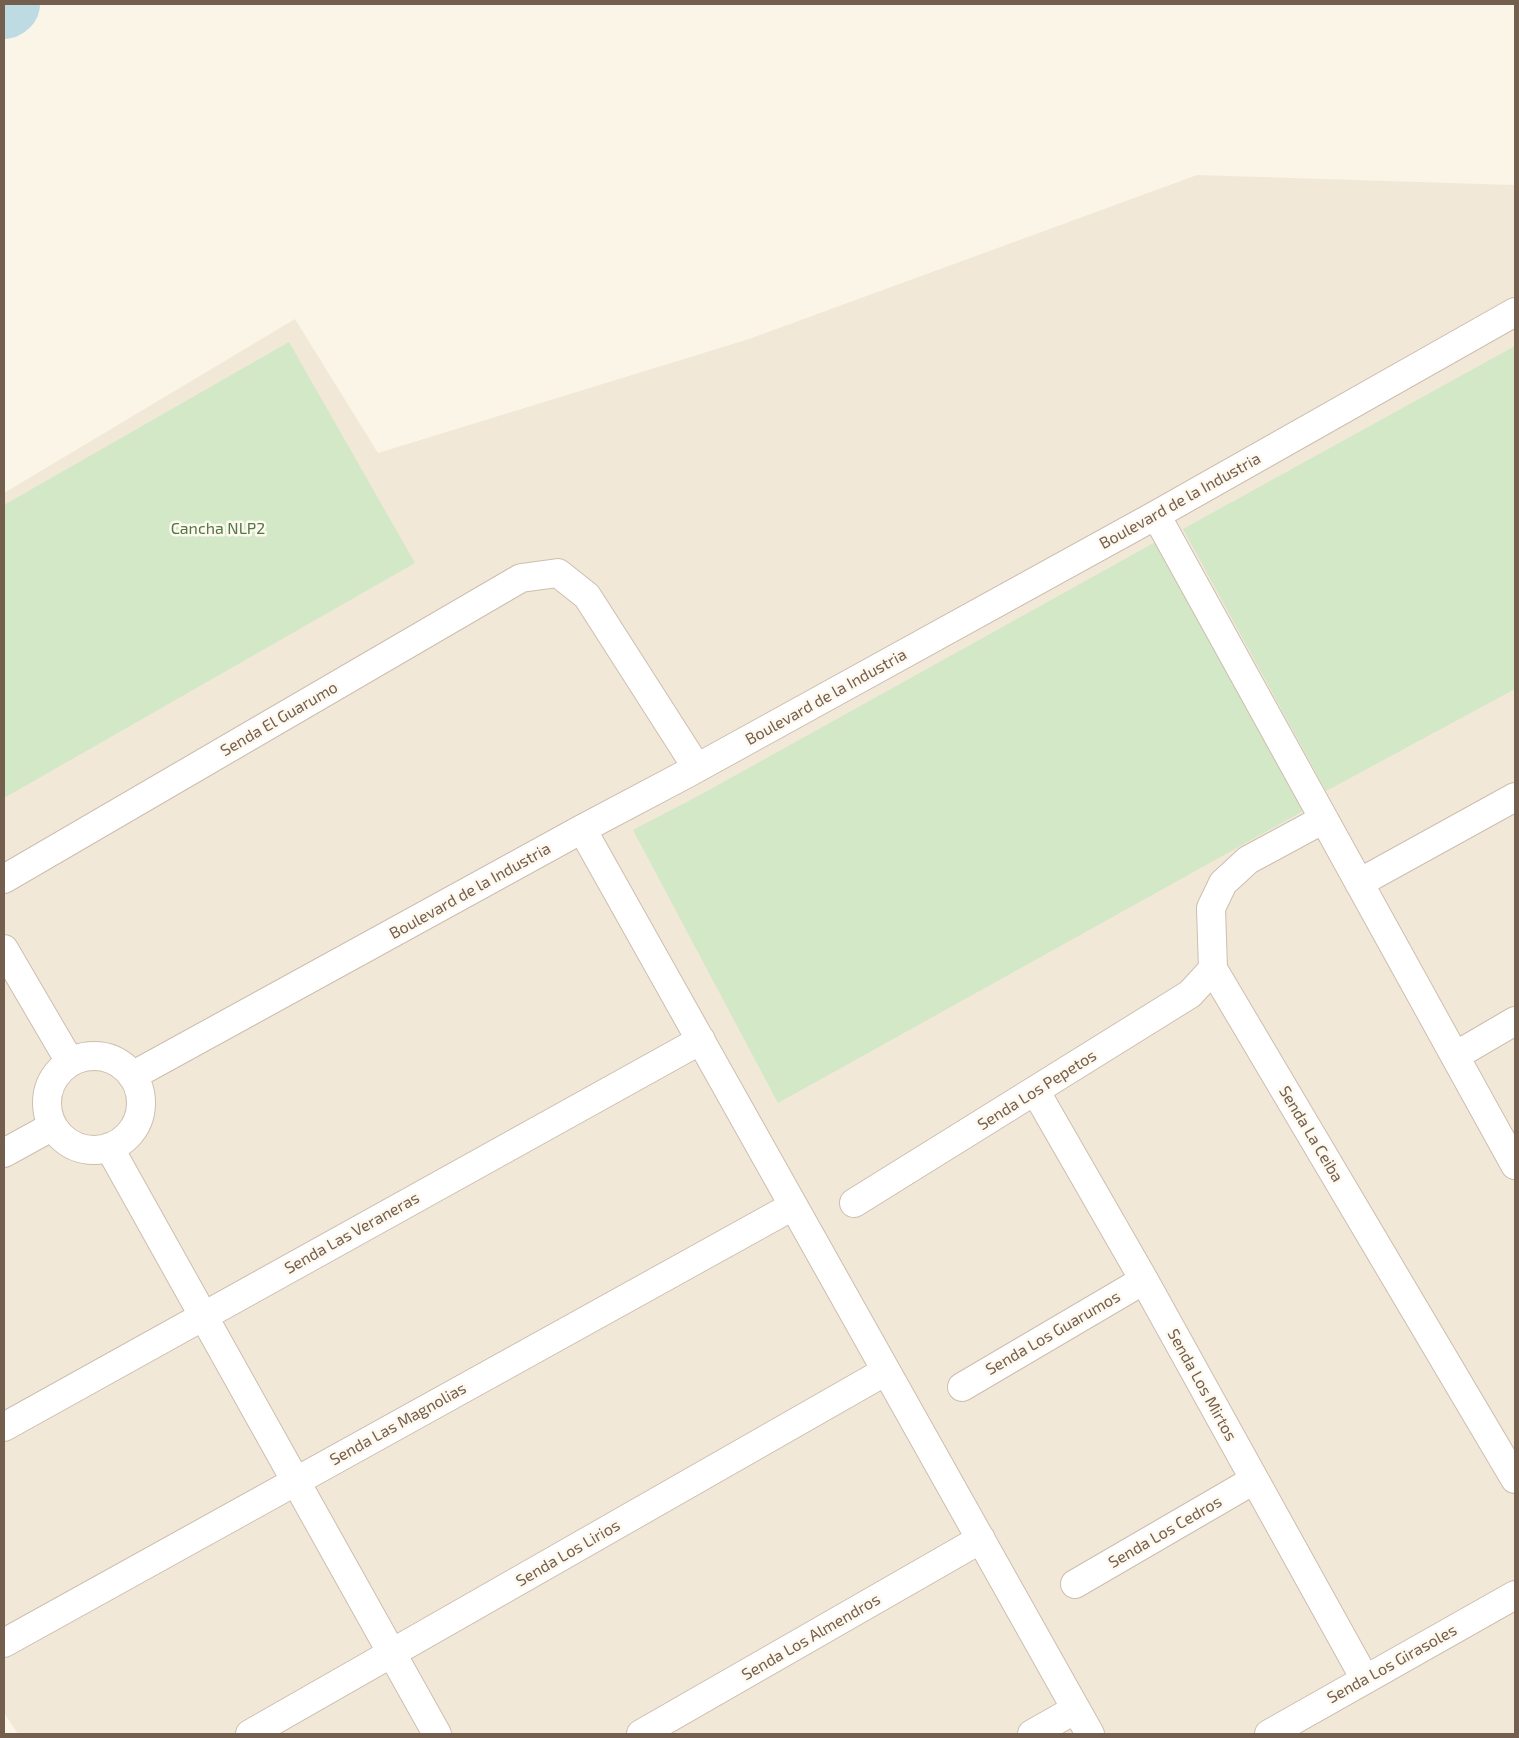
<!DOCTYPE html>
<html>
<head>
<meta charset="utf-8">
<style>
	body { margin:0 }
	#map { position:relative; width:1519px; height:1738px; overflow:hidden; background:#fbf5e8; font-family:"Exo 2",sans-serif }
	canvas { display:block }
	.frame { position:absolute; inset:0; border:5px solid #745e4e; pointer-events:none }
</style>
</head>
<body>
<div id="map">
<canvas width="1519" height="1738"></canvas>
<div class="frame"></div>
</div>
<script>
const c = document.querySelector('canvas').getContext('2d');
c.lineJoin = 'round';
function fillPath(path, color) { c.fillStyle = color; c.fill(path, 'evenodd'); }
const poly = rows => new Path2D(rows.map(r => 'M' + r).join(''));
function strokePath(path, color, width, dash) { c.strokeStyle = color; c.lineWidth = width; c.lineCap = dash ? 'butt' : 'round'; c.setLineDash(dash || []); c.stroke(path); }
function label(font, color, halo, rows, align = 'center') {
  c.font = font + ' "Exo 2",sans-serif'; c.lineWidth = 5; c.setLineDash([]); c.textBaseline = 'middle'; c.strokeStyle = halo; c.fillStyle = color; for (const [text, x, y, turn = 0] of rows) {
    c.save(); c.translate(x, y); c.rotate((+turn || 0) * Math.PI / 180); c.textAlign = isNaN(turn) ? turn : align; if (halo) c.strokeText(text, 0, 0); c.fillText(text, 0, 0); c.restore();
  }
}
fillPath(poly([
	[1197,175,1515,185,1515,1734,18,1734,4,1713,4,493,295,319,378,453,749,339]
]), '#f2e8d7');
fillPath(poly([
	[289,342,415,563,4,798,4,505],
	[1515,346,1515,689,1326,791,1183,529],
	[1168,535,1323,800,778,1103,633,830,700,795]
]), '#d2e8c7');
strokePath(poly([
	[4,6,7,4]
]), '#bedbe4', 66);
const minor = poly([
	[1156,515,1515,1165],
	[1324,819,1248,860,1223,883,1211,908,1213,969,1515,1479],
	[582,829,1090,1734],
	[4,879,521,578,558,573,587,596,697,768],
	[1359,883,1515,797],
	[4,949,70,1062],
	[1455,1056,1515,1021],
	'47 1103a47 47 0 1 1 94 0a47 47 0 1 1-94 0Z',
	[132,1076,582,829,686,774,1156,515,1515,312],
	[1036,1092,1144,1280,1365,1679],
	[109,1147,437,1734],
	[4,1153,53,1126],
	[854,1203,1190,994,1213,969],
	[962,1387,1144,1280],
	[4,1427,701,1040],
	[1075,1584,1254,1480],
	[4,1643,793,1206],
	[250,1734,886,1371],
	[641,1734,981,1539],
	[1032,1734,1076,1709],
	[1269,1734,1515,1595]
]);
strokePath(minor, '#cdbeaf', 30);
strokePath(minor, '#fff', 28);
label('16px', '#745e4e', '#fef9ef', [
	["Boulevard de la Industria",1180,501,-29],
	["Boulevard de la Industria",826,697,-29],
	["Senda El Guarumo",279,719,-30],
	["Boulevard de la Industria",470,891,-29],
	["Senda Los Pepetos",1037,1090,-32],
	["Senda La Ceiba",1311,1134,59],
	["Senda Las Veraneras",352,1233,-29],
	["Senda Los Guarumos",1053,1333,-30],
	["Senda Los Mirtos",1202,1385,61],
	["Senda Las Magnolias",398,1424,-29],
	["Senda Los Cedros",1165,1532,-30],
	["Senda Los Lirios",568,1553,-30],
	["Senda Los Almendros",811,1637,-30],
	["Senda Los Girasoles",1392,1664,-29]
]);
label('16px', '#517846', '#fef9ef', [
	["Cancha NLP2",218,529]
]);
</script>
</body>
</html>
